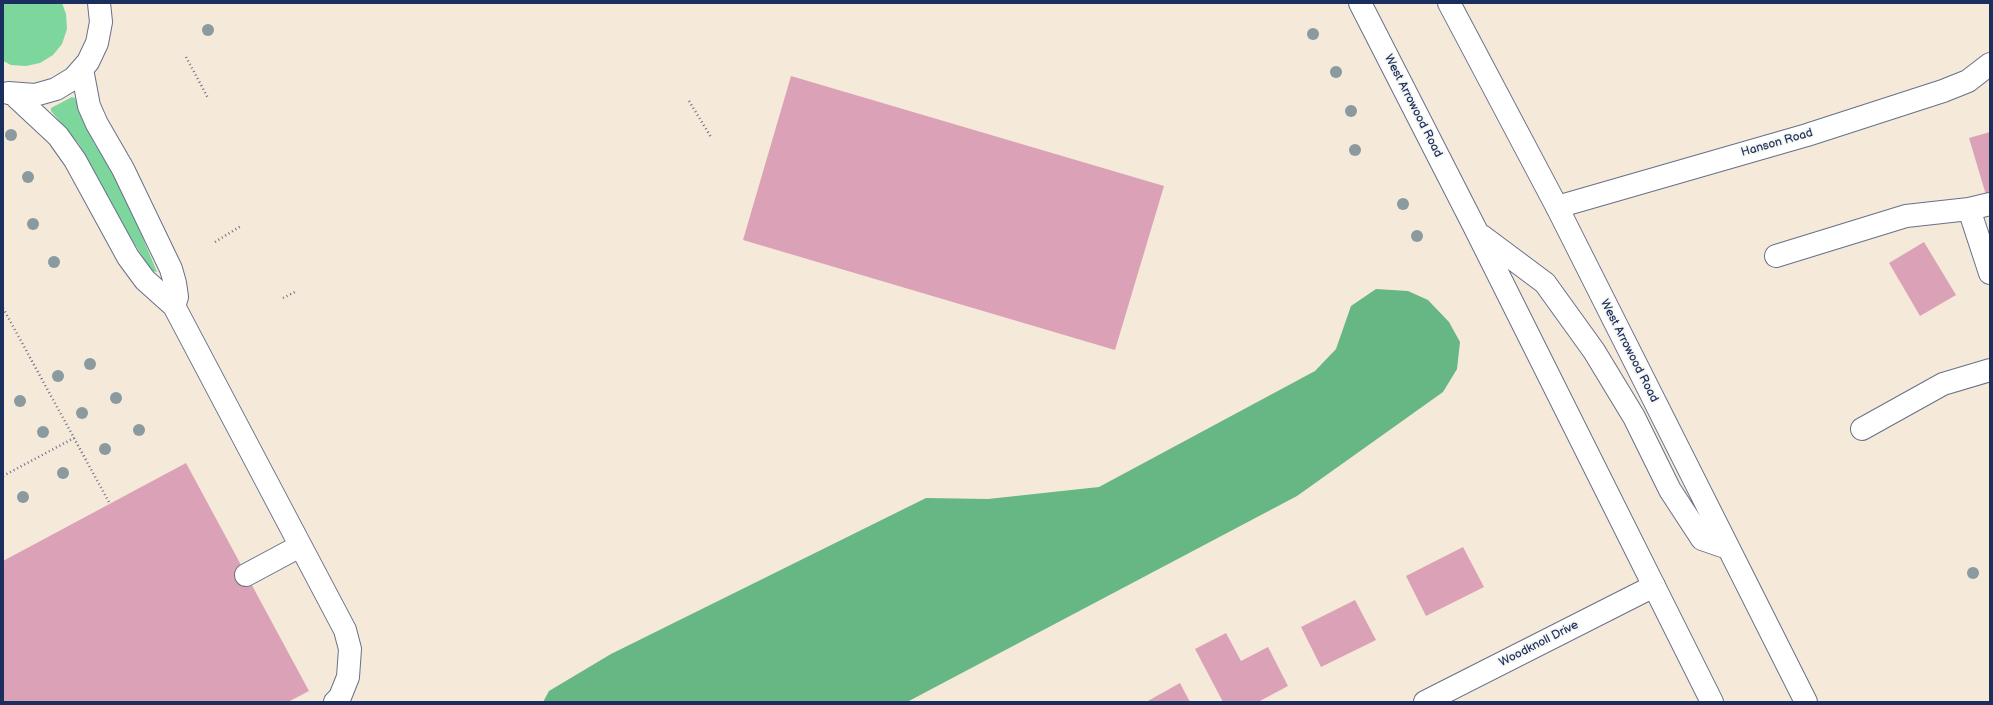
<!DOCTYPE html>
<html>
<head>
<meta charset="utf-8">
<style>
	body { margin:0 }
	#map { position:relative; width:1993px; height:705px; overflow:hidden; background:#f5e9d9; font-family:"Balsamiq Sans",sans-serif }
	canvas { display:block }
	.frame { position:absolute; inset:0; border:4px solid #1b2f5e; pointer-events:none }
</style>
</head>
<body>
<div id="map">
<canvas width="1993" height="705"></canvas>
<div class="frame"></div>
</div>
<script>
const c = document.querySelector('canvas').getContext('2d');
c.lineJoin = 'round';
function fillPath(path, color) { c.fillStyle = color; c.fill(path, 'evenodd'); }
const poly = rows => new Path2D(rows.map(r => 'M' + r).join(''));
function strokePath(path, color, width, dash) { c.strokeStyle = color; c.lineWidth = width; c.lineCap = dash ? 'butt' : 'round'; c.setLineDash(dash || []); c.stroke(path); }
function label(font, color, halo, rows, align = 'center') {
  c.font = font + ' "Balsamiq Sans",sans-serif'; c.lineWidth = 3.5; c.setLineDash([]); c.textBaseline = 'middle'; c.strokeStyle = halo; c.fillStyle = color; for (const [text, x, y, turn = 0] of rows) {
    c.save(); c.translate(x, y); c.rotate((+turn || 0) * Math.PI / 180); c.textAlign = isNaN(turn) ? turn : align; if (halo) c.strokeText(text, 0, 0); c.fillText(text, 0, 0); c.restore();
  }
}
fillPath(poly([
	[3,3,62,3,66,14,67,29,62,44,53,55,40,63,26,66,11,65,3,61],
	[72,97,75,98,94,143,108,165,130,207,157,272,152,271,126,231,79,144,51,111,51,108]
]), '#7dd69b');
fillPath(poly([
	[1376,289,1408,291,1428,300,1449,322,1460,342,1457,369,1443,392,1297,496,907,702,543,702,549,691,611,654,926,498,988,499,1099,487,1315,371,1336,349,1351,306]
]), '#66b783');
fillPath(poly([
	[791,76,1164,186,1115,350,743,240],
	[1990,132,1990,194,1986,195,1969,138],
	[1924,242,1956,295,1920,316,1889,263],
	[186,463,309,691,288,702,3,702,3,561],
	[1463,547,1484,587,1426,616,1406,576],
	[1355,600,1376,640,1321,667,1301,627],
	[1226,633,1241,661,1268,647,1288,686,1258,702,1223,702,1195,649],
	[1180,683,1190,702,1146,702]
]), '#dba2b7');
const minor = poly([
	[82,69,89,106,97,124,123,169,171,269,175,283,177,297,174,306],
	[8,93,35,95,56,89,74,78,88,62,97,43,101,22,99,3],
	[14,95,58,136,75,160,128,257,145,280,174,306,345,630,350,649,348,677,340,697,335,702],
	[1557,207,1807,135,1943,91,1968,81,1990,64],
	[1969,209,1990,273],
	[1776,256,1906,216,1969,209,1990,204],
	[1862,429,1943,384,1990,370],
	[246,575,300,546],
	[1425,702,1654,586]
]);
const major = poly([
	[1360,3,1474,226,1712,702],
	[1449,3,1557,207,1806,702],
	[1482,236,1545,283,1594,351,1634,417,1670,490,1702,539,1728,548]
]);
strokePath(minor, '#677089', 24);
strokePath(major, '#677089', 24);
strokePath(poly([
	[186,57,208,98],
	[689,101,711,137],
	[215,242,241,226],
	[283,298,295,292],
	[3,308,110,504],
	[3,476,74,438]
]), '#677089', 2.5, [1, 3]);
strokePath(minor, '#fff', 22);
strokePath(major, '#fff', 22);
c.fillStyle = '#8b9a9e';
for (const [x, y] of [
	[208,30],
	[1313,34],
	[1336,72],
	[1351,111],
	[11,135],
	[1355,150],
	[28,177],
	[1403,204],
	[33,224],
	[1417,236],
	[54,262],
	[90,364],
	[58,376],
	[116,398],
	[20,401],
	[82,413],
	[139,430],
	[43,432],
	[105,449],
	[63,473],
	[23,497],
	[1973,573]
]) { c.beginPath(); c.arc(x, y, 6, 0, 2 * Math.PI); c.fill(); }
label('12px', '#1b2f5e', '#f6f6f2', [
	["West Arrowood Road",1413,106,63],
	["Hanson Road",1777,143,-16],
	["West Arrowood Road",1629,351,63],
	["Woodknoll Drive",1539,644,-27]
]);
</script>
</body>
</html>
